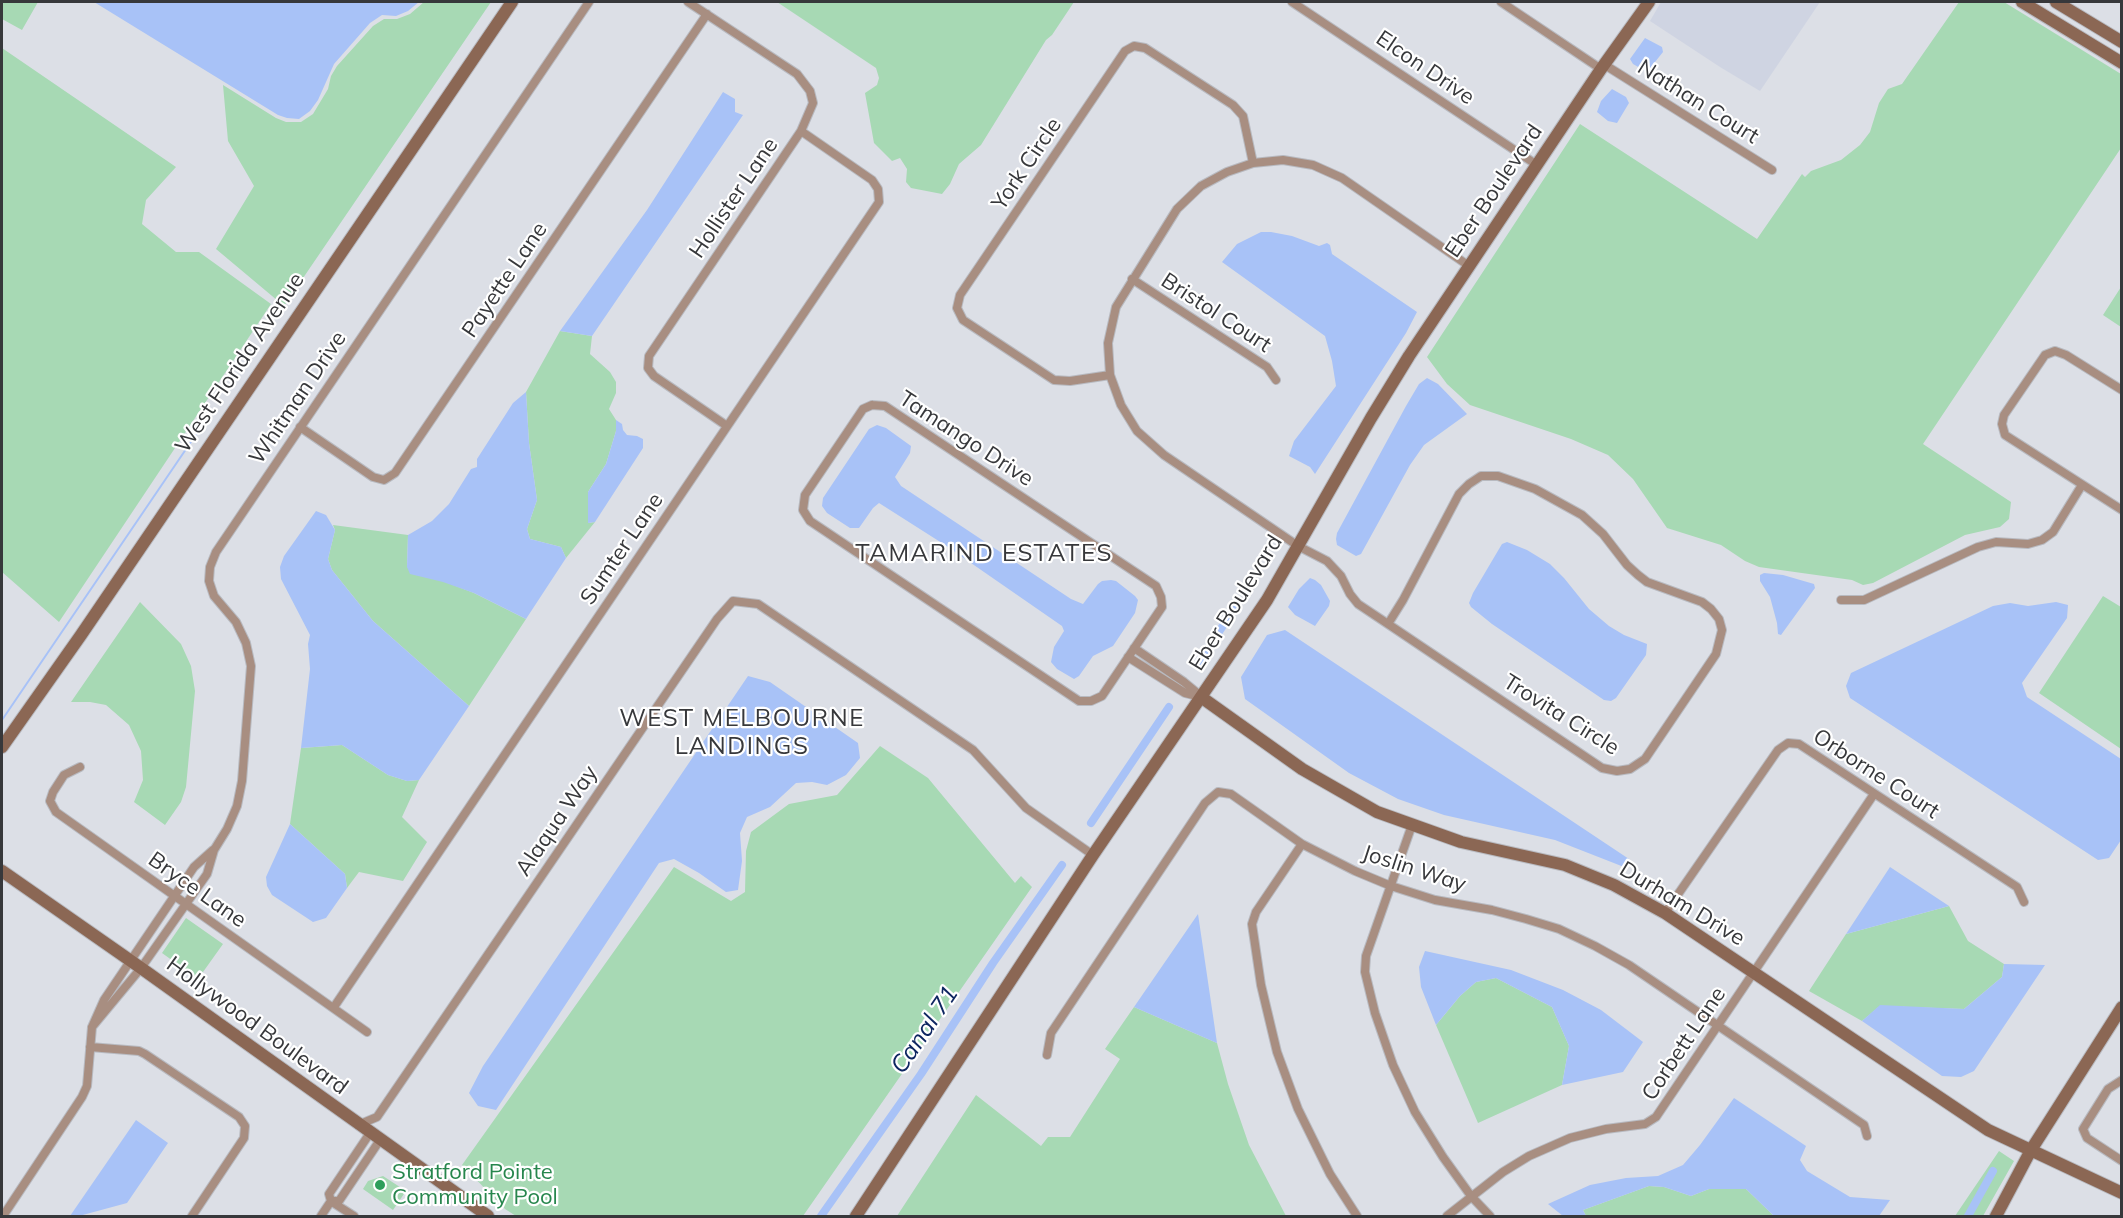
<!DOCTYPE html>
<html>
<head>
<meta charset="utf-8">
<style>
	body { margin:0 }
	#map { position:relative; width:2123px; height:1218px; overflow:hidden; background:#dcdfe6; font-family:Mulish,sans-serif }
	canvas { display:block }
	.frame { position:absolute; inset:0; border:3px solid #37383b; pointer-events:none }
</style>
</head>
<body>
<div id="map">
<canvas width="2123" height="1218"></canvas>
<div class="frame"></div>
</div>
<script>
const c = document.querySelector('canvas').getContext('2d');
c.lineJoin = 'round';
function fillPath(path, color) { c.fillStyle = color; c.fill(path, 'evenodd'); }
const poly = rows => new Path2D(rows.map(r => 'M' + r).join(''));
function strokePath(path, color, width, dash) { c.strokeStyle = color; c.lineWidth = width; c.lineCap = dash ? 'butt' : 'round'; c.setLineDash(dash || []); c.stroke(path); }
function label(font, color, halo, rows, align = 'center') {
  c.font = font + ' Mulish,sans-serif'; c.lineWidth = 4.5; c.setLineDash([]); c.textBaseline = 'middle'; c.strokeStyle = halo; c.fillStyle = color; for (const [text, x, y, turn = 0] of rows) {
    c.save(); c.translate(x, y); c.rotate((+turn || 0) * Math.PI / 180); c.textAlign = isNaN(turn) ? turn : align; if (halo) c.strokeText(text, 0, 0); c.fillText(text, 0, 0); c.restore();
  }
}
fillPath(poly([
	[1661,2,1820,2,1760,91,1720,67,1650,21]
]), '#cfd4e2');
fillPath(poly([
	[2,2,38,2,22,30,2,19],
	[424,2,491,2,284,306,216,249,254,186,228,141,223,85,276,118,286,122,301,122,313,114,328,89,331,76,337,66,373,26,384,19,397,19,410,14],
	[777,2,1074,2,1052,35,1046,40,981,145,959,164,950,184,942,194,911,188,906,182,907,169,900,158,892,161,874,143,865,93,877,85,879,78,876,68],
	[1959,2,2004,2,2121,74,2121,148,1923,444,2011,502,2009,519,2000,527,1965,535,1873,583,1863,585,1852,580,1759,567,1745,561,1721,545,1667,528,1633,479,1608,455,1571,439,1470,405,1447,384,1427,357,1580,124,1757,239,1802,174,1805,177,1811,171,1841,160,1860,145,1870,132,1879,103,1888,89,1902,84],
	[2,48,176,167,146,200,142,224,176,252,199,252,271,304,59,622,2,572],
	[2121,287,2121,327,2103,315],
	[560,331,592,336,590,354,610,372,616,382,616,393,609,409,616,420,616,431,606,464,588,492,588,523,595,522,566,558,561,547,530,539,527,529,537,500,529,443,526,392],
	[333,525,408,535,407,567,474,593,526,619,469,706,373,621,332,570,328,559,335,530],
	[2103,596,2121,607,2121,749,2039,693],
	[140,602,181,644,191,666,195,691,186,787,181,802,165,825,134,802,143,780,141,751,129,725,106,705,90,702,71,702],
	[342,745,388,775,407,781,419,780,402,817,427,842,403,881,359,872,347,888,345,874,290,824,301,748],
	[880,746,928,778,1015,883,1021,876,1032,887,803,1216,516,1216,505,1209,462,1165,674,867,731,901,745,892,746,851,751,832,789,804,837,795],
	[1949,906,1968,941,2004,964,2002,977,1964,1009,1880,1006,1862,1021,1809,991,1846,934],
	[186,918,223,944,198,979,162,953],
	[1496,978,1552,1007,1569,1046,1562,1085,1478,1123,1436,1025,1460,996,1476,982],
	[1134,1007,1217,1043,1228,1084,1249,1145,1286,1216,897,1216,976,1095,1041,1146,1048,1137,1070,1137,1120,1059,1105,1049],
	[1999,1151,2014,1161,1983,1216,1955,1216],
	[383,1176,406,1191,393,1210,363,1189,368,1181],
	[1649,1186,1664,1187,1691,1196,1709,1189,1746,1189,1774,1216,1586,1216,1583,1210]
]), '#a7d9b4');
fillPath(poly([
	[94,2,419,2,408,11,396,16,382,15,370,23,334,64,318,100,310,111,299,119,287,118,278,115],
	[1645,38,1662,47,1663,52,1647,72,1633,64,1630,59],
	[1612,89,1626,97,1629,103,1617,123,1608,121,1597,112,1601,101],
	[723,92,735,99,735,112,743,115,592,336,560,331,647,210],
	[1261,232,1271,232,1292,236,1319,246,1327,243,1330,245,1332,254,1417,312,1406,333,1315,474,1310,467,1289,456,1294,441,1336,386,1332,361,1325,336,1222,262,1237,244],
	[1427,378,1438,384,1467,414,1424,445,1410,465,1361,554,1356,556,1337,545,1336,539,1337,533,1406,406,1419,384],
	[526,392,529,443,537,500,527,529,530,539,561,547,566,558,526,619,474,593,443,582,410,574,407,567,408,535,432,521,449,504,471,469,477,467,477,459,513,403],
	[616,420,622,424,623,430,627,435,637,436,643,439,643,448,595,522,588,523,588,492,606,464,616,431],
	[877,425,886,428,911,446,910,453,895,477,901,486,1071,599,1083,604,1098,584,1102,581,1111,580,1116,581,1135,596,1138,600,1135,613,1113,646,1093,656,1079,676,1074,679,1057,669,1051,662,1054,647,1064,631,1062,626,945,545,879,503,873,508,859,528,850,528,827,513,822,506,823,498,869,429],
	[316,511,326,515,335,530,328,559,332,570,373,621,469,706,419,780,407,781,388,775,342,745,301,748,310,669,308,644,310,635,281,579,280,567,284,556],
	[1507,542,1527,550,1550,564,1564,578,1589,609,1609,626,1624,635,1647,644,1646,655,1616,698,1611,701,1604,700,1492,624,1471,607,1469,603,1473,593,1499,549,1502,544],
	[1764,573,1783,575,1814,584,1815,588,1781,635,1778,634,1777,623,1770,597,1760,581,1760,575],
	[1310,578,1315,580,1321,585,1330,601,1329,606,1315,626,1295,615,1288,607,1299,589],
	[2056,602,2068,605,2067,618,2022,683,2027,697,2121,759,2121,840,2109,858,2098,860,1850,698,1846,686,1851,673,1993,606,2010,603,2028,606],
	[1285,630,1629,859,1624,867,1555,840,1444,815,1398,799,1349,773,1245,699,1241,677,1267,635],
	[748,676,770,682,858,743,860,758,846,775,827,785,812,782,796,783,770,807,747,817,740,833,742,861,738,890,726,892,699,873,674,859,659,863,496,1110,478,1106,469,1093,483,1066],
	[290,824,345,874,347,888,326,918,313,922,272,895,267,886,266,877],
	[1890,867,1949,906,1846,934],
	[1198,914,1217,1043,1134,1007],
	[1425,951,1511,970,1563,990,1601,1010,1643,1042,1623,1072,1562,1085,1569,1046,1552,1007,1496,978,1476,982,1460,996,1436,1025,1421,987,1419,967],
	[2004,964,2045,965,1974,1071,1961,1077,1942,1076,1862,1021,1880,1005,1964,1009,2002,977],
	[1734,1098,1806,1146,1800,1160,1807,1171,1850,1197,1890,1200,1879,1216,1774,1216,1746,1189,1709,1189,1691,1196,1664,1187,1649,1186,1583,1210,1586,1216,1563,1216,1548,1204,1590,1185,1626,1178,1658,1176,1683,1165,1700,1145],
	[136,1120,168,1143,127,1203,79,1216,70,1216]
]), '#a8c2f7');
strokePath(poly([
	[2,720,199,430]
]), '#a8c2f7', 2);
strokePath(poly([
	[1197,665,1236,606],
	[1091,823,1169,707],
	[821,1216,921,1074,993,963,1062,865],
	[1968,1216,1993,1171]
]), '#a8c2f7', 8);
const street = poly([
	[688,2,797,74,810,91,813,103,801,131,649,356,648,368,654,376,727,426],
	[1292,2,1537,165],
	[1501,2,1601,69],
	[1605,65,1772,170],
	[1132,279,1267,367,1276,380],
	[1110,375,1070,381,1054,380,963,320,957,308,960,295,1125,51,1134,46,1145,48,1233,105,1243,116,1253,163],
	[2122,390,2066,355,2055,351,2045,355,2004,415,2002,424,2005,435,2122,510],
	[872,405,885,406,1156,586,1161,597,1162,607,1102,696,1091,701,1079,701,810,521,803,510,805,495,863,409,872,405],
	[300,427,373,477,384,480,395,473,707,14],
	[1841,600,1864,600,1978,547,1996,542,2028,544,2042,540,2053,532,2082,485],
	[1388,624,1403,600,1459,494,1469,484,1481,476,1498,476,1535,489,1582,515,1603,534,1627,565,1638,575,1647,582,1702,602,1711,609,1719,619,1722,630,1716,654,1645,759,1630,769,1617,771,1602,768,1388,624,1358,604,1350,594,1341,576,1327,561,1298,546,1164,455,1137,431,1121,405,1110,375,1108,343,1116,307,1177,209,1201,186,1227,172,1253,163,1283,160,1313,165,1342,178,1469,266],
	[1134,648,1184,682,1201,696],
	[1128,657,1185,693,1201,697],
	[80,767,64,775,53,792,50,801,56,812,367,1032],
	[1412,825,1366,956,1365,972,1375,1013,1393,1065,1415,1112,1443,1157,1471,1196,1490,1216],
	[1302,844,1256,912,1252,924,1261,985,1277,1052,1298,1109,1330,1174,1357,1216],
	[1665,913,1778,750,1788,743,1799,744,2017,887,2024,902],
	[334,1007,879,202,878,189,872,180,801,131],
	[92,1027,141,968,207,874,214,850,227,829,237,806,242,781,251,666,246,643,236,622,214,596,209,581,210,567,216,552,589,2],
	[90,1047,139,1051,145,1054,239,1117,245,1126,244,1138,192,1216],
	[1047,1055,1051,1033,1205,803,1218,792,1231,794,1302,844,1355,871,1391,886,1435,900,1492,910,1526,919,1559,929,1595,946,1629,965,1864,1125,1867,1136],
	[2122,1080,2108,1089,2083,1129,2087,1138,2122,1161],
	[358,1125,377,1117,717,619,733,601,758,604,973,750,1026,808,1093,855],
	[331,1201,329,1194,370,1133],
	[331,1201,339,1201,380,1140],
	[332,1202,354,1216],
	[3,1216,82,1097,87,1086,92,1027,104,1000,194,867,213,850],
	[321,1216,331,1201],
	[1447,1216,1503,1172,1529,1156,1570,1138,1606,1129,1645,1124,1656,1117,1874,794]
]);
const secondary = poly([
	[2022,2,2122,63],
	[2056,2,2122,42],
	[1201,697,1302,769,1377,812,1461,842,1565,865,1614,885,1665,913,1988,1130,2122,1193],
	[2,747,81,635,512,2],
	[2,871,141,968,488,1216],
	[856,1216,1093,855,1267,600,1371,418,1409,356,1601,69,1649,2],
	[1996,1216,2031,1150,2122,1007]
]);
strokePath(street, '#b8bac0', 10);
strokePath(secondary, '#b8bac0', 14);
strokePath(street, '#a88e81', 8);
strokePath(secondary, '#8b6754', 12);
for (const [x, y, r, color] of [
	[380,1185,6,"#2e9e5b"]
]) { const dot = new Path2D(); dot.arc(x, y, r, 0, 2 * Math.PI); c.fillStyle = color; c.fill(dot); strokePath(dot, '#fff', 2); }
label('22px', '#37383b', '#fff', [
	["Elcon Drive",1425,68,34],
	["Nathan Court",1698,102,32],
	["York Circle",1027,164,-56],
	["Eber Boulevard",1494,191,-56],
	["Hollister Lane",734,198,-56],
	["Payette Lane",505,280,-56],
	["Bristol Court",1216,313,33],
	["West Florida Avenue",240,363,-56],
	["Whitman Drive",298,398,-56],
	["Tamango Drive",966,439,33],
	["Sumter Lane",622,549,-56],
	["Eber Boulevard",1236,603,-58],
	["Trovita Circle",1561,715,32],
	["Orborne Court",1876,774,33],
	["Alaqua Way",557,821,-56],
	["Joslin Way",1414,869,18],
	["Bryce Lane",197,890,35],
	["Durham Drive",1682,904,31],
	["Hollywood Boulevard",257,1026,36],
	["Corbett Lane",1684,1044,-56]
]);
label('22px', '#27864d', '#fff', [
	["Stratford Pointe",392,1172],
	["Community Pool",392,1197]
], 'left');
c.letterSpacing = '1.5px';
label('24px', '#37383b', '#fff', [
	["TAMARIND ESTATES",984,554],
	["WEST MELBOURNE",742,719],
	["LANDINGS",742,747]
]);
c.letterSpacing = '0px';
label('italic 24px', '#0e2661', '#fff', [
	["Canal 71",925,1030,-56]
]);
</script>
</body>
</html>
